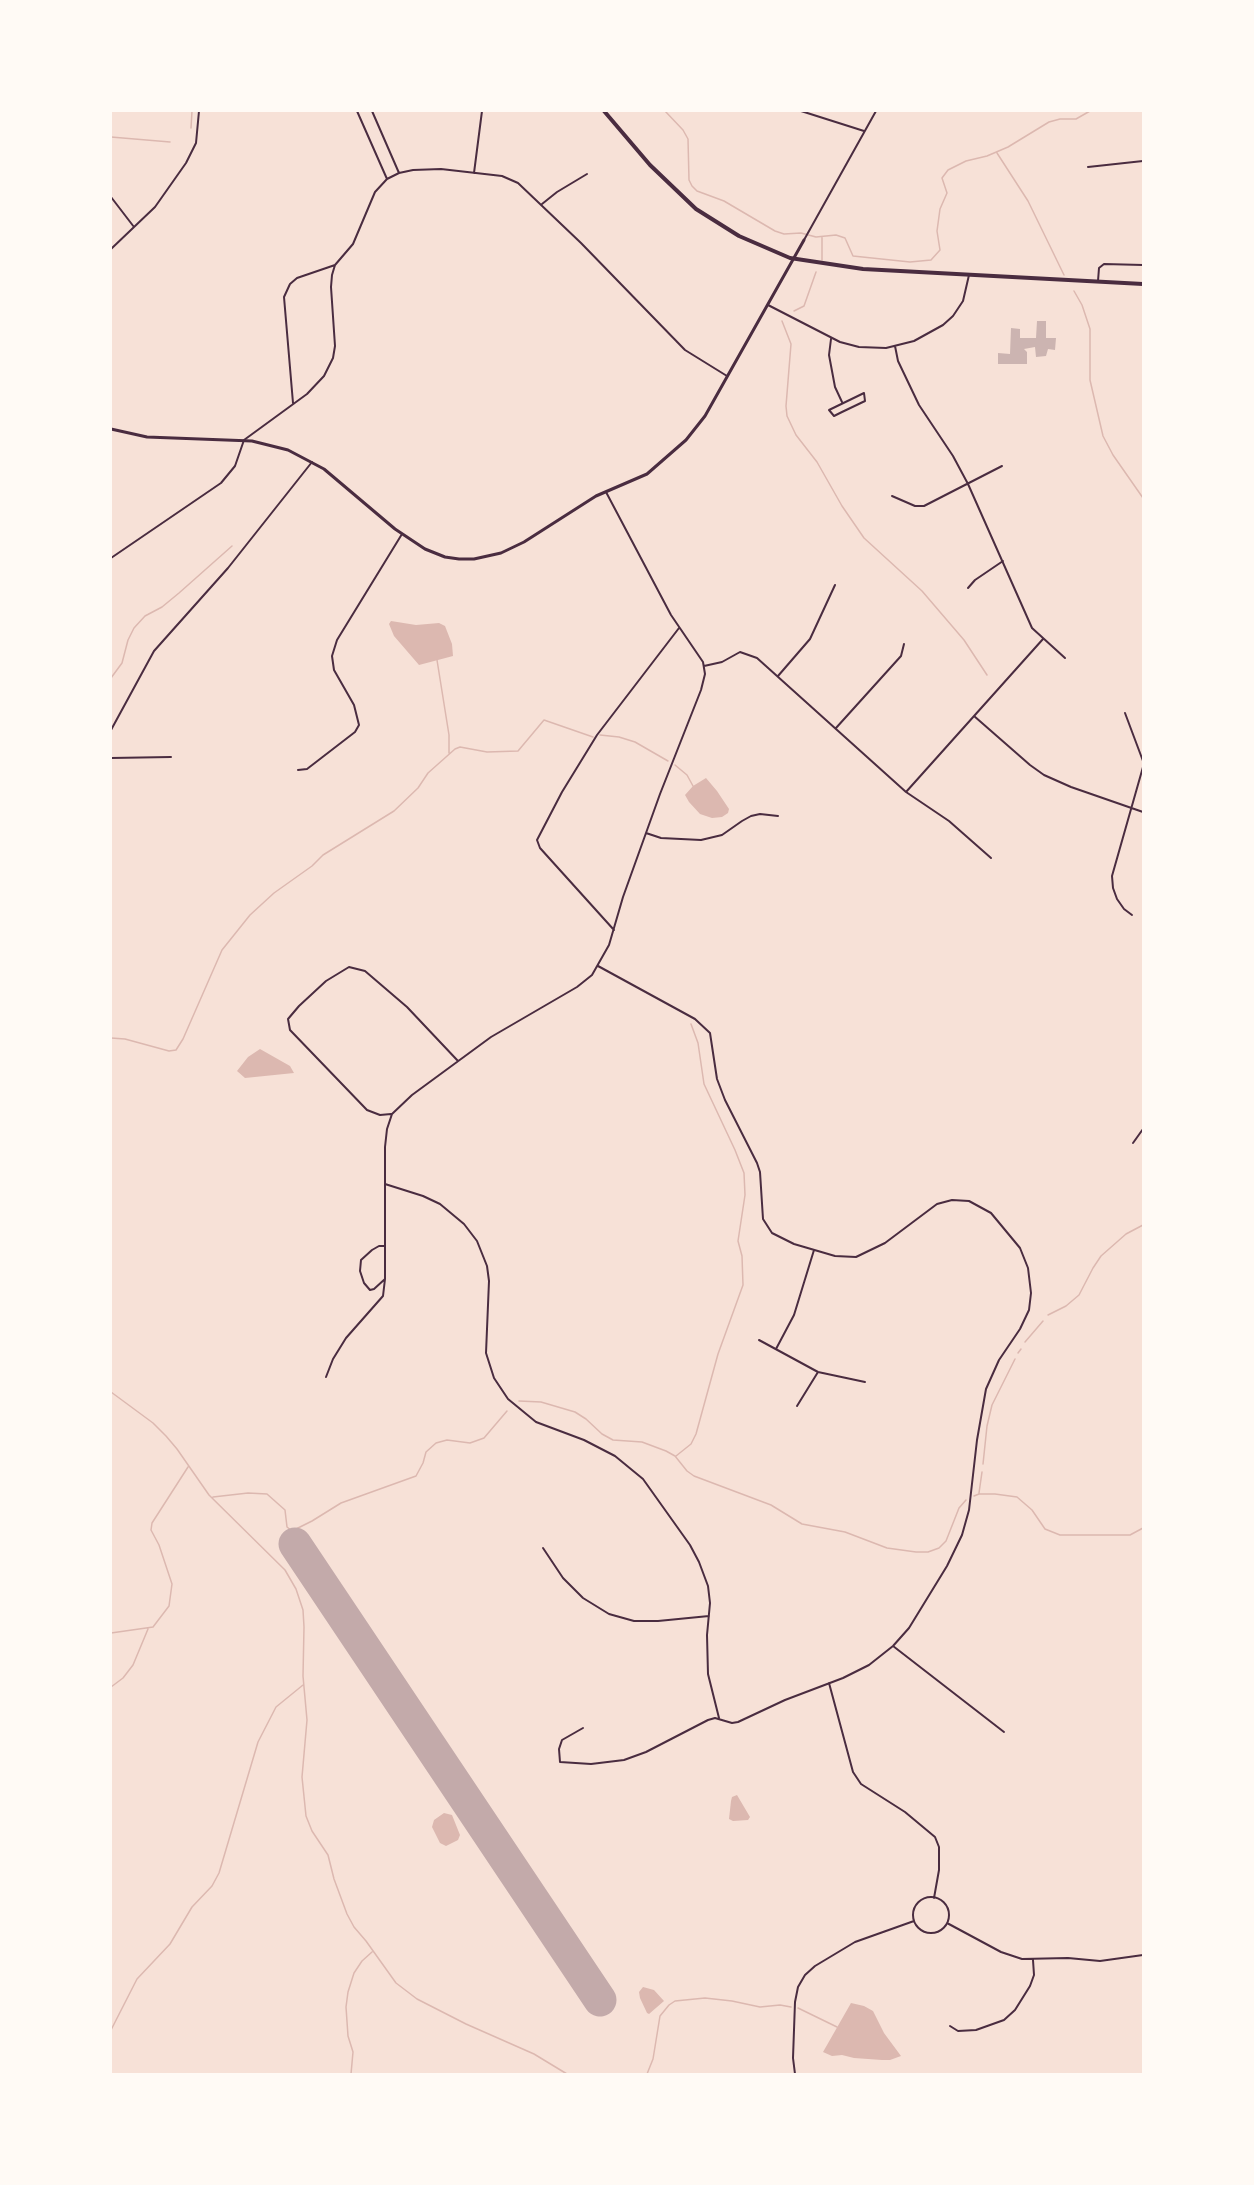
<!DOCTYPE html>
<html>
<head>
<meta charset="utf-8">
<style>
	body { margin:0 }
	#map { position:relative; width:1254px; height:2185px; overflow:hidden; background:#f7e1d7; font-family:"Work Sans",sans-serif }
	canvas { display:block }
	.frame { position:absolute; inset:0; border:112px solid #fffaf5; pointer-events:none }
</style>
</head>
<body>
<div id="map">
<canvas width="1254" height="2185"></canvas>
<div class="frame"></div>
</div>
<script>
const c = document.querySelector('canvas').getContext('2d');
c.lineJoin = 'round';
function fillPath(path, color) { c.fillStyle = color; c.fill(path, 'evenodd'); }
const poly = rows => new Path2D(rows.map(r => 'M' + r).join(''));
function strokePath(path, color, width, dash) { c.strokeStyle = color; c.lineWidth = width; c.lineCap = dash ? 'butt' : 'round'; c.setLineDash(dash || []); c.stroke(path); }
fillPath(poly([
	[391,621,416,625,439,623,445,626,452,644,453,656,419,665,394,636,389,624],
	[706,778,717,791,729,809,728,813,722,817,712,818,700,814,689,802,685,795,693,786],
	[260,1049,290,1066,294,1073,245,1078,237,1071,248,1057],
	[737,1795,750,1817,748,1820,733,1821,729,1819,731,1801,732,1797],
	[444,1813,452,1815,460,1835,458,1840,446,1846,440,1843,432,1827,434,1820],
	[643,1987,654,1990,664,2001,649,2014,647,2013,640,1998,639,1992],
	[851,2003,864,2006,873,2011,884,2033,901,2056,890,2060,882,2060,854,2058,842,2055,832,2056,823,2052]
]), '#dcb8b0');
strokePath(poly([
	[665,111,683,130,688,139,689,180,692,186,697,191,724,201,775,231,784,234,801,233,816,237,836,235,845,238,853,256,910,262,931,260,940,250,937,231,940,209,947,193,942,178,948,170,966,161,987,156,1008,147,1049,122,1060,119,1076,119,1090,111],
	[191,128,192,111],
	[111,137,170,142],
	[997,153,1028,201,1064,275],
	[822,260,822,237],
	[1074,291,1082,305,1090,329,1090,380,1103,436,1113,455,1143,498],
	[794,311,804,306,816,272],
	[782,321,791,344,786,406,787,416,796,435,817,462,842,506,864,538,922,591,964,640,987,675],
	[437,660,449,735,449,753],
	[111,678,122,663,128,640,134,628,145,616,162,607,179,593,232,546],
	[600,735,619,737,635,742,668,761],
	[675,765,687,775,693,786],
	[111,1038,125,1039,169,1051,176,1050,183,1039,222,950,250,915,274,893,312,866,323,855,394,811,418,788,428,773,455,749,460,747,487,752,518,751,544,720,593,737],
	[1048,1315,1066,1306,1079,1295,1093,1268,1101,1256,1126,1234,1143,1225],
	[1025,1342,1043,1321],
	[1018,1353,1021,1349],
	[111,1392,153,1423,166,1436,177,1449,209,1495,285,1570,296,1589,303,1610,304,1627,303,1676,307,1720,302,1777,306,1816,312,1831,328,1855,334,1879,347,1914,354,1927,366,1941,396,1983,417,1999,466,2024,534,2054,567,2074],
	[519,1401,541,1402,575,1412,586,1419,602,1434,613,1440,642,1442,666,1451,675,1456,687,1471,694,1476,771,1505,802,1524,845,1532,887,1548,916,1552,928,1552,939,1548,946,1541,959,1508,966,1500],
	[676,1456,691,1444,696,1434,718,1354,743,1285,742,1256,738,1241,745,1195,744,1173,735,1150,704,1084,698,1043,691,1024],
	[983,1464,987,1426,992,1405,1015,1359],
	[979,1493,982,1472],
	[974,1496,979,1494,995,1494,1017,1497,1032,1510,1045,1529,1060,1535,1130,1535,1143,1528],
	[213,1497,248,1493,267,1494,285,1510,287,1527,292,1531,312,1521,341,1503,416,1476,423,1463,426,1452,436,1443,447,1440,470,1443,484,1438,507,1411],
	[111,1633,153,1627,169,1606,172,1584,159,1545,151,1530,152,1523,188,1467],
	[111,1687,123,1678,133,1665,148,1629],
	[798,2008,837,2027],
	[111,2030,137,1979,170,1944,192,1907,212,1886,219,1873,258,1742,276,1707,303,1685],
	[351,2074,353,2052,348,2036,346,2007,348,1992,354,1973,362,1961,372,1952],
	[647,2074,653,2059,660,2016,669,2005,675,2001,705,1998,732,2001,760,2007,780,2005,791,2007]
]), '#dcb8b0', 1.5);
strokePath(poly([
	[295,1544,600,2000]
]), '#c3aaaa', 33);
fillPath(poly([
	[1037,321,1046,321,1046,338,1056,338,1055,350,1048,349,1046,356,1036,357,1035,347,1024,349,1027,352,1027,364,998,364,998,353,1010,354,1011,328,1020,329,1020,338,1036,338]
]), '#ccb4b1');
strokePath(poly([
	[357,111,387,179],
	[372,111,399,173],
	[801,111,864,131],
	[1088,167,1143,161],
	[474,173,482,111],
	[111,197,134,227],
	[542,204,557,192,587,174],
	[804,240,876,111],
	[111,249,155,207,186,163,196,143,199,111],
	[1098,281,1099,268,1104,264,1143,265],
	[768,305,840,342,859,347,886,348,914,341,943,325,953,316,963,301,969,275],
	[831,339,829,355,835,387,842,402],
	[895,346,898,361,919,405,953,456,968,484,1032,628,1065,658],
	[864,393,865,401,842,412,834,416,829,410,864,393],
	[293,403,284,297,290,284,297,278,335,265],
	[892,496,915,506,924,506,1002,466],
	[111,558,221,483,235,466,244,440,307,394,324,376,333,358,335,346,331,287,332,275,335,265,353,244,375,192,387,179,399,173,413,170,441,169,502,176,518,183,581,243,685,350,727,376],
	[968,588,975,580,1003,561],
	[704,666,722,662,740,652,757,658,906,792,949,821,991,858],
	[778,676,810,639,835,585],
	[1125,713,1143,761],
	[974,716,1030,765,1044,775,1071,787,1143,812],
	[836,728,901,656,904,644],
	[111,730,154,651,228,568,312,462],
	[111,758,171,757],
	[298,770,307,769,355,732,359,725,354,705,334,670,332,656,337,640,402,534],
	[906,792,1043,639],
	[646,833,661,838,701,840,722,835,742,821,751,816,760,814,778,816],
	[1132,915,1124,909,1117,899,1113,888,1112,876,1143,767],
	[614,930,540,848,537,840,562,792,597,735,679,628],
	[391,1114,380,1115,367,1110,290,1030,288,1019,299,1006,326,981,349,967,365,971,407,1007,458,1061],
	[1133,1143,1143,1129],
	[385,1184,423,1196,440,1204,464,1224,477,1241,487,1266,489,1281,486,1353,494,1378,508,1399,536,1422,584,1440,615,1456,643,1479,690,1545,699,1562,708,1586,710,1603,707,1635,708,1674,719,1718],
	[385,1246,379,1246,372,1250,361,1260,360,1271,364,1283,370,1290,374,1289,385,1279,385,1147,387,1129,392,1114,412,1095,491,1037,577,987,592,975,609,945,623,897,660,794,701,690,705,674,703,662,671,615,606,492],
	[759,1340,818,1372,865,1382],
	[776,1349,794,1315,814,1250],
	[326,1377,333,1359,346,1338,383,1296,385,1279],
	[797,1406,818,1372],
	[543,1548,563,1578,583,1598,609,1614,634,1621,658,1621,709,1616],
	[893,1646,1004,1732],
	[829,1683,853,1772,861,1784,905,1812,935,1837,939,1847,939,1870,934,1898],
	[583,1728,562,1740,559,1749,560,1762,591,1764,624,1760,646,1752,708,1720,715,1718,732,1723,738,1722,785,1700,843,1678,869,1665,893,1646,909,1628,947,1566,962,1535,969,1510,977,1440,986,1389,999,1360,1020,1329,1029,1310,1031,1293,1028,1268,1020,1248,991,1213,969,1201,952,1200,937,1204,885,1243,856,1257,835,1256,794,1244,772,1233,763,1219,760,1172,757,1163,725,1100,717,1079,710,1033,695,1019,598,966],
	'913 1915a18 18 0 1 1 36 0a18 18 0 1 1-36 0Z',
	[947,1923,1001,1952,1022,1959,1068,1958,1100,1961,1143,1955],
	[950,2026,958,2031,976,2030,1004,2020,1015,2010,1030,1986,1034,1975,1033,1960],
	[795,2074,793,2058,795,2002,798,1987,805,1975,815,1966,855,1942,914,1921]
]), '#4a2c40', 2);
strokePath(poly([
	[111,429,147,437,252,441,288,450,324,469,395,529,425,549,445,557,459,559,474,559,501,553,524,542,596,496,647,474,686,440,705,416,804,240]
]), '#4a2c40', 3);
strokePath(poly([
	[604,111,650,165,696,209,739,236,790,258,863,269,1143,284]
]), '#4a2c40', 4);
</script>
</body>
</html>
